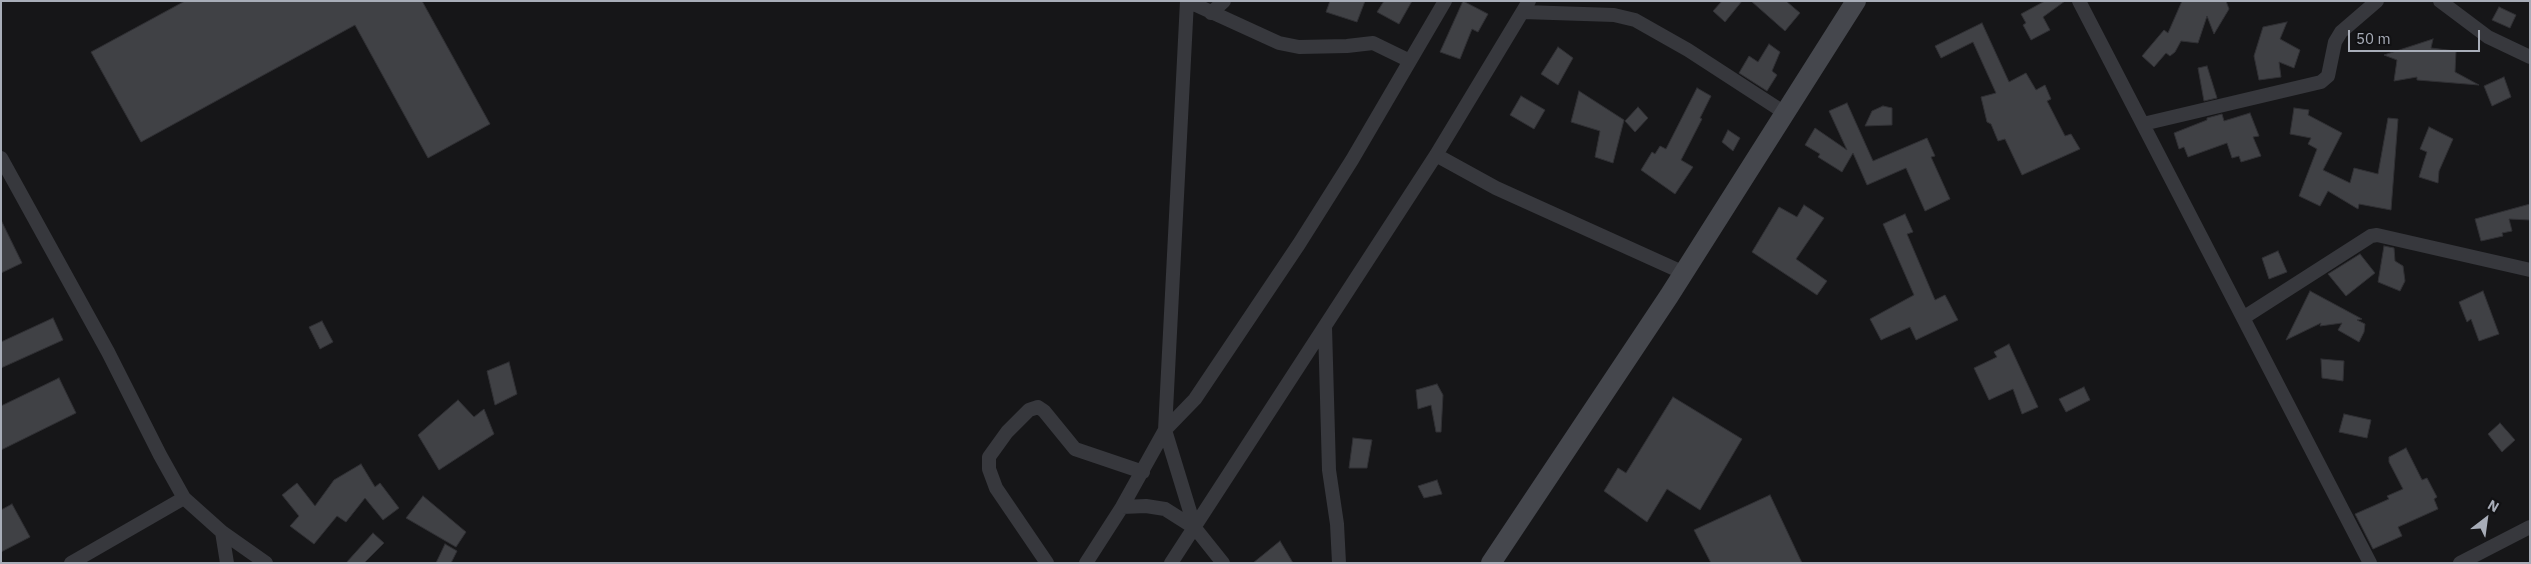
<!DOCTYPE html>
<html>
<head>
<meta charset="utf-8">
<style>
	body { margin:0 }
	#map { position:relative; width:2531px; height:564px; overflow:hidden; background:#161618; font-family:"IBM Plex Sans",sans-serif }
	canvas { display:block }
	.frame { position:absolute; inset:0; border:2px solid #a8adb8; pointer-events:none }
	.north { position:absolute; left:2461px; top:494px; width:50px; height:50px; -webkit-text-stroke:4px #111113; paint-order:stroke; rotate:30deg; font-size:14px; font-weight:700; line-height:20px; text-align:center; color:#a8adb8 }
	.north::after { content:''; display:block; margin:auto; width:18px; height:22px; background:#a8adb8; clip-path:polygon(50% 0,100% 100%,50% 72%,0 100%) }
	.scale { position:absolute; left:2348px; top:30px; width:132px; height:22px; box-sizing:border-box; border:2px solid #a8adb8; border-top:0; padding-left:6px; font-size:15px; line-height:18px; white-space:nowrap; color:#a8adb8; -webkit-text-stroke:4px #111113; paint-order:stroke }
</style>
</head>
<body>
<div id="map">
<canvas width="2531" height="564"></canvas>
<div class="frame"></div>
<div class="north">N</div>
<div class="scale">50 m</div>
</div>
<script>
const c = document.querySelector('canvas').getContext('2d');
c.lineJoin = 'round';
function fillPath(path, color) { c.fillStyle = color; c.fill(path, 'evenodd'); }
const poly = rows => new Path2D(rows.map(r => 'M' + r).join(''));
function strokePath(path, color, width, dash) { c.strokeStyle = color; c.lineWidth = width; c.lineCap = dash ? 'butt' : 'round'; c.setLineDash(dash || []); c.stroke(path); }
const building = poly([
	[185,1,422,1,490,124,428,158,355,25,141,142,91,52,185,1],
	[1330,1,1365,1,1357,22,1326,12,1330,1],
	[1384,1,1412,1,1399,24,1377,12,1384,1],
	[1463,1,1488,14,1478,32,1472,29,1460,59,1440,52,1463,1],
	[1722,1,1742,1,1725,22,1713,11,1722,1],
	[1751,1,1786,1,1800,13,1785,31,1751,1],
	[2045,1,2065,1,2043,17,2050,30,2031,40,2023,25,2026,23,2021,14,2045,1],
	[2182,1,2226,1,2229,9,2214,34,2207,16,2198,43,2181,41,2175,52,2170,56,2166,53,2154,67,2142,56,2164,30,2168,33,2182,1],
	[2499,7,2516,15,2510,28,2492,20,2499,7],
	[2287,22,2280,39,2300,50,2294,68,2279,62,2281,77,2259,80,2254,56,2263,27,2287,22],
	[1982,23,2009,82,2026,73,2036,90,2045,85,2051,99,2047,101,2065,136,2071,134,2080,149,2022,175,2005,139,1998,141,1991,124,1987,122,1981,97,1996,93,1973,42,1941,58,1935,46,1982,23],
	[2433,39,2431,48,2456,51,2455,72,2479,85,2417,80,2417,77,2394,81,2397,60,2384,55,2433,39],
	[1769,44,1780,52,1772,71,1777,75,1767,91,1739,73,1749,56,1758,62,1769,44],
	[1558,47,1573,58,1558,85,1541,74,1558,47],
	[2207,66,2217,98,2204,101,2198,68,2207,66],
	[2504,77,2511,97,2492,106,2484,86,2504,77],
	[1697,88,1711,96,1700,118,1702,119,1681,160,1693,167,1675,194,1641,170,1652,152,1655,154,1660,146,1666,149,1697,88],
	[1579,91,1624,120,1613,163,1595,157,1600,131,1571,122,1579,91],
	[1521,96,1545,110,1534,129,1510,115,1521,96],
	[1847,103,1873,161,1927,138,1935,156,1931,157,1950,199,1925,211,1906,168,1867,185,1853,153,1842,172,1818,157,1820,154,1805,145,1815,128,1847,150,1829,111,1847,103],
	[1883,106,1892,108,1892,125,1865,126,1872,111,1883,106],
	[1638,107,1648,118,1635,132,1625,121,1638,107],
	[2294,108,2309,110,2308,115,2342,133,2323,170,2350,183,2354,168,2378,174,2388,118,2398,119,2391,210,2359,204,2358,209,2328,191,2320,206,2299,196,2317,149,2308,144,2311,138,2290,134,2294,108],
	[2250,113,2259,136,2253,137,2261,156,2241,162,2239,156,2232,158,2227,143,2188,157,2184,147,2179,149,2174,133,2207,120,2207,118,2222,114,2224,121,2250,113],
	[2429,127,2453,139,2439,171,2438,183,2419,177,2427,152,2420,149,2429,127],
	[1728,130,1740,138,1733,151,1722,142,1728,130],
	[2530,204,2530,220,2509,219,2512,231,2502,233,2503,236,2481,241,2475,219,2530,204],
	[1804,205,1824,218,1796,259,1827,281,1817,295,1752,252,1779,207,1797,217,1804,205],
	[1905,214,1913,232,1907,234,1935,300,1945,295,1958,320,1916,340,1910,327,1881,340,1870,319,1914,295,1883,224,1905,214],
	[1,220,22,263,1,273,1,220],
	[2384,246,2394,248,2395,261,2403,266,2405,281,2400,291,2378,282,2384,246],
	[2278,251,2287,272,2269,279,2262,258,2278,251],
	[2360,254,2375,273,2346,296,2328,274,2360,254],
	[2310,291,2362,319,2357,320,2365,324,2364,332,2359,342,2338,330,2342,323,2320,326,2321,323,2286,340,2310,291],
	[2483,291,2499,334,2479,341,2471,319,2467,322,2459,302,2483,291],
	[53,318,63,340,1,368,1,342,53,318],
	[322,321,333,342,320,349,309,327,322,321],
	[2009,344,2038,407,2022,414,2013,389,1989,400,1974,368,1997,357,1994,352,2009,344],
	[2321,359,2344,361,2343,381,2322,378,2321,359],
	[509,362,517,394,495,405,487,371,509,362],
	[59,378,76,413,1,450,1,406,59,378],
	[1437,384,1443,395,1441,432,1436,432,1431,405,1418,409,1416,390,1437,384],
	[2084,387,2090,400,2066,412,2059,399,2084,387],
	[1673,397,1742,439,1700,510,1667,489,1647,522,1604,491,1618,468,1626,473,1673,397],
	[458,400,474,417,484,409,494,434,439,470,418,435,458,400],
	[2344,414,2371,420,2367,438,2339,432,2344,414],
	[2500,423,2515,440,2502,452,2488,434,2500,423],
	[1353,438,1372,440,1367,468,1349,468,1353,438],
	[2406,448,2422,480,2427,478,2437,497,2434,499,2438,509,2398,527,2402,536,2373,549,2355,514,2389,499,2387,496,2403,489,2389,462,2389,457,2406,448],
	[361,464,375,487,380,483,399,508,383,520,365,498,346,522,337,516,314,544,290,526,299,516,282,495,297,483,315,506,334,480,361,464],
	[1437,480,1442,494,1424,498,1418,486,1437,480],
	[1770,495,1802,563,1711,563,1694,530,1770,495],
	[423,496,466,532,456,547,406,518,423,496],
	[12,504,30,537,1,552,1,510,12,504],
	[373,533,384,543,364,563,346,563,373,533],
	[1280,541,1293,563,1253,563,1280,541],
	[445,544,457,551,451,563,436,563,445,544]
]);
fillPath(building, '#404145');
strokePath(building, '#303034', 1);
strokePath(poly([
	[1187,1,1279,43,1299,47,1347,46,1373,43,1410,61],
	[2079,1,2370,563],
	[2440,1,2488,37,2530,57],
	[1523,12,1614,15,1635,20,1688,50,1785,113],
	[1211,13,1224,1],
	[2143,124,2321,82,2328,76,2335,42,2341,32,2377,1],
	[1436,155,1496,188,1684,273],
	[1,158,108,352,160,455,184,498,222,532,266,563],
	[2243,318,2371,236,2377,235,2530,270],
	[1325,327,1329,470,1337,524,1339,563],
	[1122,507,1146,506,1165,509,1195,528,1223,563],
	[1195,528,1165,430,1195,399,1299,244,1352,160,1445,1],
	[222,532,227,563],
	[71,563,184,498],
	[1047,563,996,488,989,469,989,457,1007,432,1029,410,1038,407,1044,411,1075,449,1143,472],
	[1086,563,1122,507,1165,430,1187,1],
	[1171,563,1436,155,1529,1],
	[2460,563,2530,527]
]), '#37383d', 14);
strokePath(poly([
	[1491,563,1669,296,1856,1]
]), '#45474d', 20);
</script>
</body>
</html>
